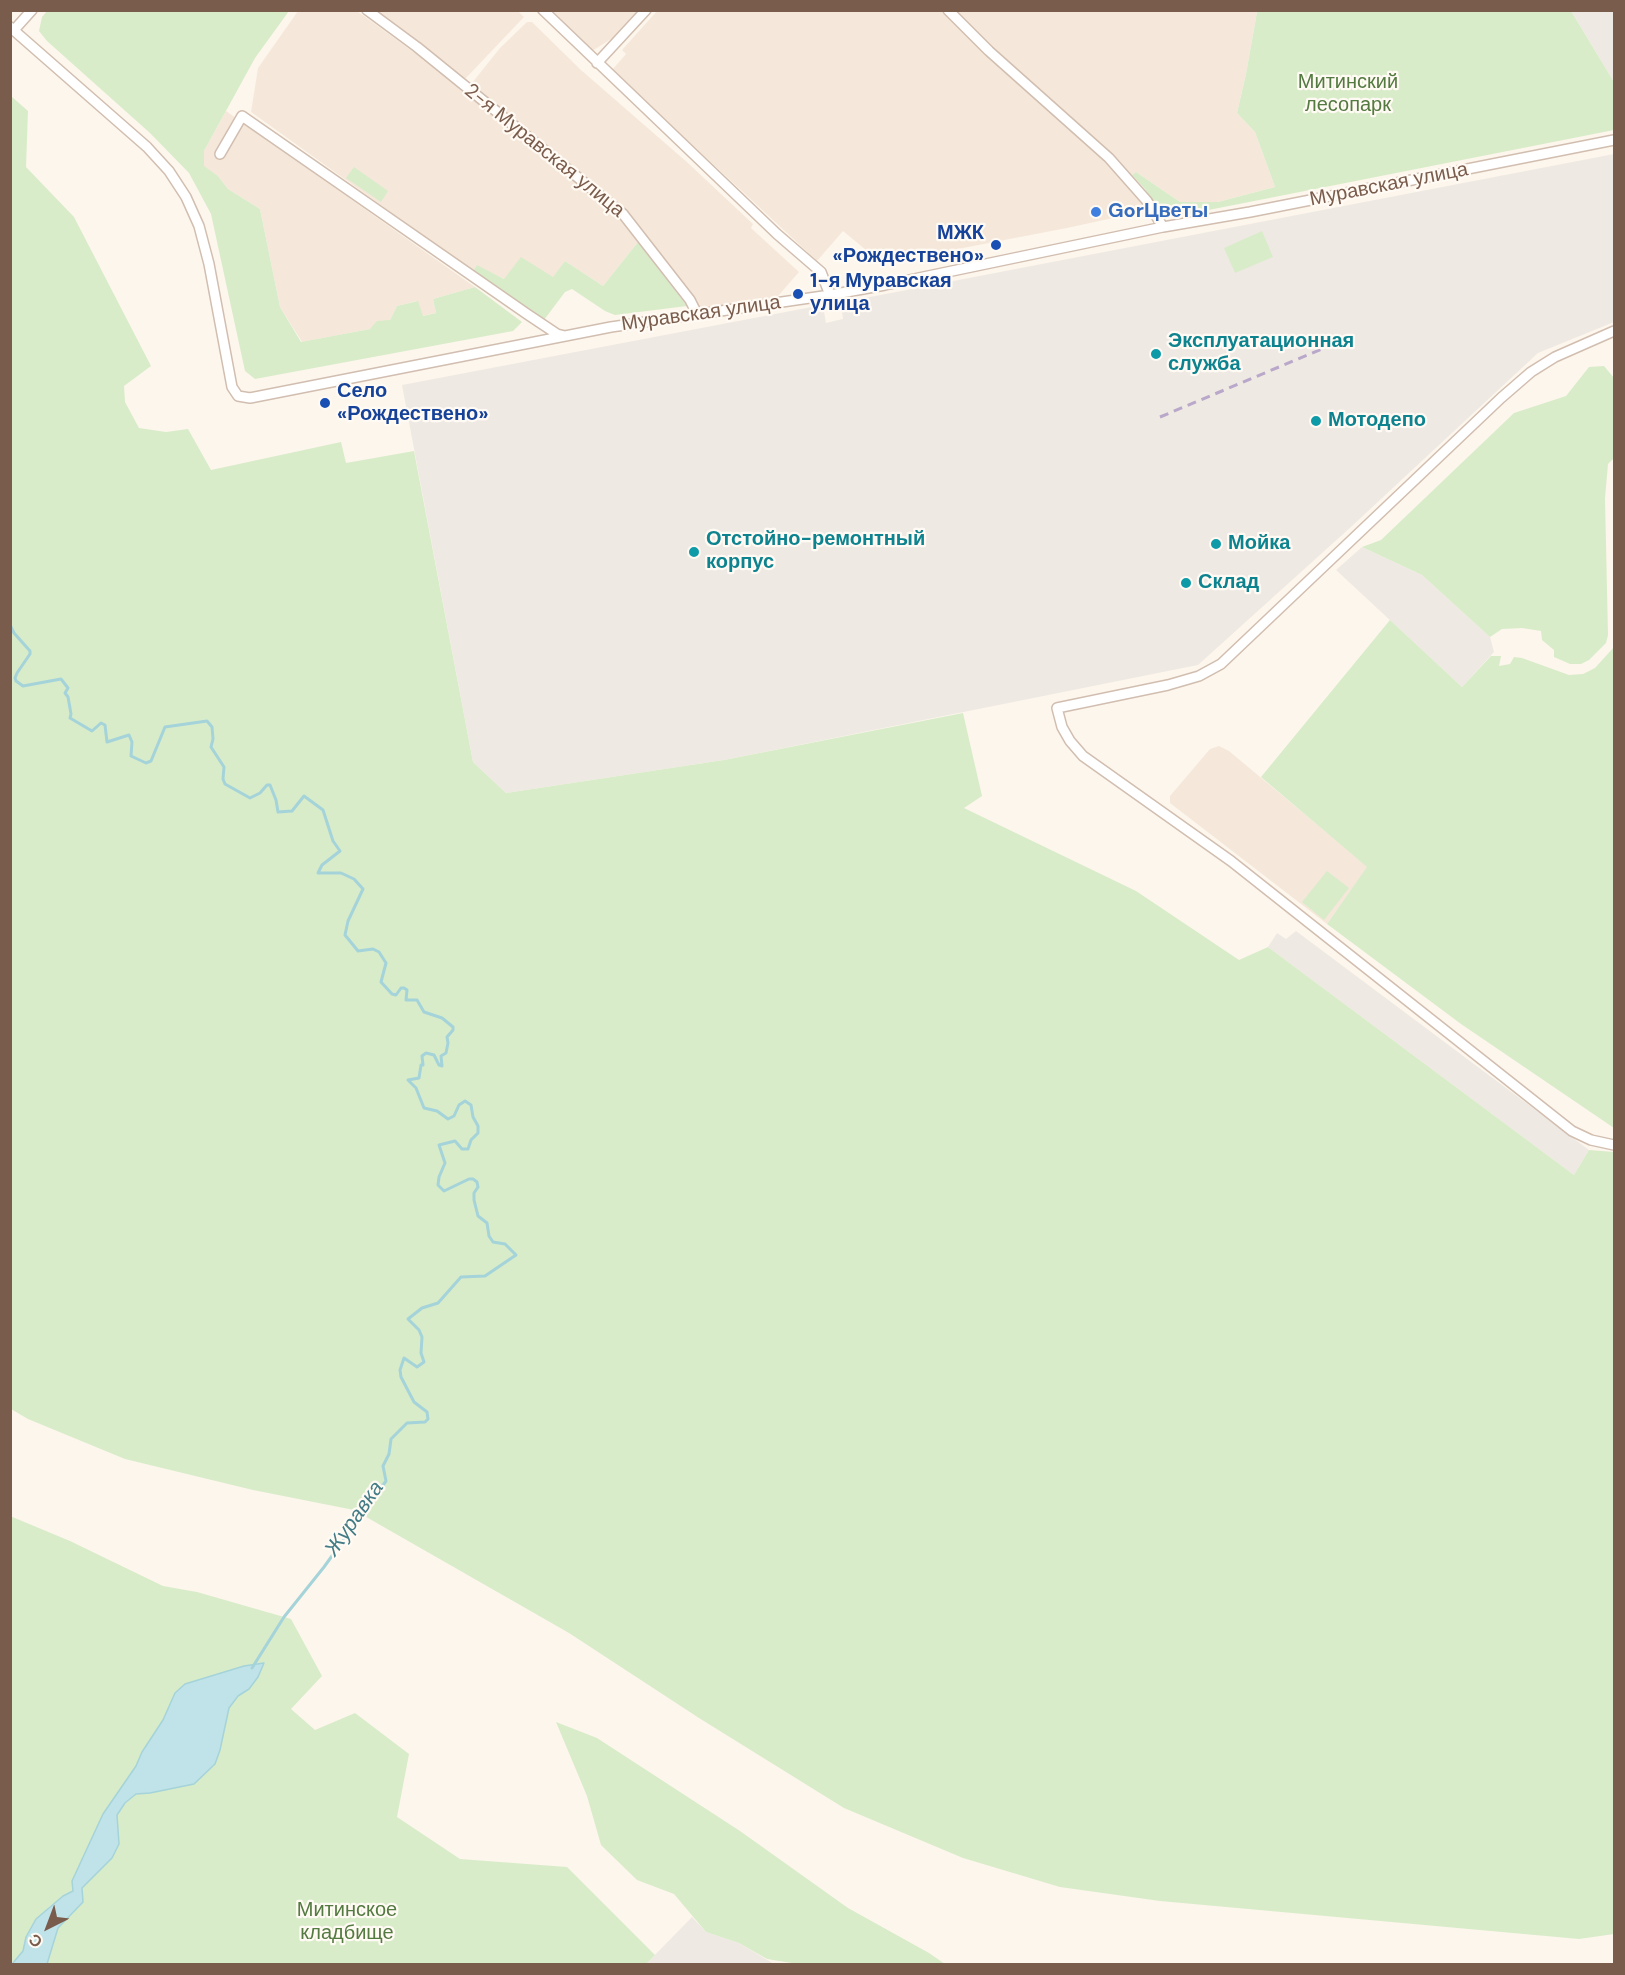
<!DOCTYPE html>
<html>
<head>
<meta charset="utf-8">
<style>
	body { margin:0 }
	#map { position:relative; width:1625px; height:1975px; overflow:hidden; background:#fdf6ec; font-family:"DM Sans",sans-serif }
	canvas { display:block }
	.frame { position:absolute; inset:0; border:12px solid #7a5c4d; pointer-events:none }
	.north { position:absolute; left:18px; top:1897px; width:60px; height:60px; -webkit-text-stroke:4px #fffaf3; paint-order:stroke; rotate:222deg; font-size:16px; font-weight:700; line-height:24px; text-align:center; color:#7a5c4d }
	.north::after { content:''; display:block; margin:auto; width:21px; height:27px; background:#7a5c4d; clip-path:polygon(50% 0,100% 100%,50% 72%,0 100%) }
</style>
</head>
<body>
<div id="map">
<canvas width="1625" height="1975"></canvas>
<div class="frame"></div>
<div class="north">С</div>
</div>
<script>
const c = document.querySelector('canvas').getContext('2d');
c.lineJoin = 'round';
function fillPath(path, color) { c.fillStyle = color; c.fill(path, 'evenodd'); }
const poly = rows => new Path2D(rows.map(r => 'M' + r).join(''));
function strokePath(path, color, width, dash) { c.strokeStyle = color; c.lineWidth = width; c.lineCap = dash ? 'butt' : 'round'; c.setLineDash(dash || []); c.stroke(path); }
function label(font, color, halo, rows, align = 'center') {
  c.font = font + ' "DM Sans",sans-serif'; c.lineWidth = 4.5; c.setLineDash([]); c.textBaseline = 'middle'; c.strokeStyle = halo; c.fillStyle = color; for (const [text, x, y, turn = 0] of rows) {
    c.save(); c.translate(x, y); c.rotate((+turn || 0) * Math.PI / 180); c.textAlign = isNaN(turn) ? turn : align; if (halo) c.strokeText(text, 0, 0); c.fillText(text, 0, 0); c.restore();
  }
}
fillPath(poly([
	[517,10,524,17,466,78,461,78,377,11],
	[298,11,357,11,463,88,620,215,638,242,603,286,565,261,553,278,504,279,477,266,473,271,251,112,258,68],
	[551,11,639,11,616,36,592,51],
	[657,11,942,11,1107,159,1150,210,1067,228,916,257,878,260,843,231,817,261,612,70,626,54,622,50],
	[952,11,1259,11,1257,12,1246,74,1237,113,1255,132,1275,187,1218,202,1180,202,1136,172,1132,175,1021,76],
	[527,22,532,22,581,70,688,163,753,224,751,228,799,272,778,296,735,304,700,308,648,239,473,88,472,83,500,48],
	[226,111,475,287,433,299,436,313,422,316,417,301,397,306,390,320,370,329,302,342,280,307,260,209,228,189,218,176,204,167,204,151],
	[1219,746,1229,751,1368,867,1327,924,1170,803,1170,796,1210,749]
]), '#f5e8da');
fillPath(poly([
	[1571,11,1614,11,1614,82],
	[1614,154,1614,322,1538,353,1352,526,1198,665,724,760,506,793,473,762,402,385,817,306,824,312,826,323,834,321,843,319,842,312,846,311,844,302],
	[1362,547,1422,575,1490,637,1494,652,1462,687,1336,570],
	[1296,931,1589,1150,1574,1175,1268,947,1277,933,1286,939],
	[692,1917,706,1932,739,1943,774,1964,646,1964]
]), '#efe9e4');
fillPath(poly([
	[47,11,289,11,255,58,204,151,204,166,218,176,228,189,260,209,280,307,301,342,370,329,377,321,390,320,397,306,418,301,423,316,436,313,433,299,475,287,522,322,513,331,255,379,245,371,211,214,189,173,150,133,47,41,39,31,42,17],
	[1259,11,1571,11,1614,82,1614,130,1168,218,1159,211,1145,189,1132,175,1136,172,1180,202,1218,202,1275,187,1255,132,1237,113,1246,74,1257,12],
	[11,96,28,111,26,167,74,217,151,366,124,386,125,402,139,428,166,432,188,429,211,470,341,442,346,463,414,451,473,762,506,793,724,760,963,713,982,796,964,808,1136,891,1239,960,1268,947,1574,1175,1589,1150,1614,1152,1614,1934,1579,1939,1160,1901,1060,1887,963,1858,844,1808,699,1718,569,1633,354,1510,253,1490,125,1459,28,1419,11,1409],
	[354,167,388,191,381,202,346,178],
	[1262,231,1273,257,1235,273,1224,248],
	[638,242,687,306,615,315,605,311,572,289,565,292,544,320,473,271,477,265,504,279,521,257,553,277,565,261,603,286],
	[1604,366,1614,378,1614,458,1608,464,1605,498,1608,635,1606,643,1589,660,1581,664,1570,664,1554,657,1554,650,1542,640,1541,631,1522,628,1502,629,1490,637,1422,575,1362,547,1381,540,1514,413,1566,396,1589,367],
	[1390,620,1462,687,1491,656,1501,656,1499,666,1510,664,1514,657,1522,658,1569,675,1583,674,1595,668,1614,647,1614,1128,1461,1024,1327,924,1367,867,1261,777],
	[1327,871,1349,888,1324,920,1302,902],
	[10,1516,70,1541,163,1586,197,1592,291,1619,322,1676,291,1709,315,1730,355,1713,409,1754,397,1817,460,1859,567,1867,655,1955,646,1964,47,1964,58,1928,83,1902,82,1888,112,1858,119,1844,117,1815,125,1804,136,1794,150,1793,194,1784,220,1750,229,1708,238,1696,249,1688,258,1677,263,1663,244,1666,186,1684,175,1693,163,1720,142,1752,136,1766,103,1814,72,1881,73,1891,50,1906,34,1924,26,1937,23,1951,11,1964],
	[556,1722,597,1738,740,1831,848,1908,929,1953,945,1964,798,1964,767,1959,739,1943,706,1932,674,1894,637,1880,601,1845,587,1796]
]), '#d8ecc9');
const water = poly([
	[264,1663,258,1677,249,1689,238,1696,229,1708,220,1750,215,1764,194,1784,150,1793,136,1794,125,1803,117,1815,119,1844,112,1858,82,1888,83,1902,58,1928,47,1964,12,1964,23,1951,26,1937,36,1919,63,1896,73,1891,72,1881,103,1814,136,1766,142,1752,163,1720,175,1693,185,1684,244,1666,264,1663]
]);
fillPath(water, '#bfe3e8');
strokePath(water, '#a5d3da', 1.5);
strokePath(poly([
	[10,625,14,633,30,651,30,654,17,673,15,678,16,681,23,686,61,679,68,688,65,693,68,697,71,714,70,718,92,731,101,723,105,725,107,742,129,735,132,742,131,756,146,763,151,761,165,727,207,721,212,727,213,739,211,747,224,767,223,779,225,784,250,798,260,793,267,785,270,785,276,800,278,812,292,811,304,796,323,810,333,841,340,851,322,865,318,873,341,873,354,879,363,889,348,921,345,935,358,951,373,949,379,952,386,963,381,982,392,994,396,995,401,988,404,988,407,990,406,1000,417,1000,424,1012,442,1018,453,1027,453,1030,447,1037,448,1043,446,1053,441,1056,442,1066,439,1065,434,1055,426,1053,422,1056,423,1065,421,1065,419,1078,408,1080,416,1088,424,1108,437,1111,448,1119,454,1116,459,1105,465,1101,471,1105,473,1117,478,1126,478,1133,471,1140,468,1149,462,1149,455,1141,439,1145,445,1163,439,1177,438,1185,444,1191,469,1179,473,1179,477,1182,478,1187,474,1193,474,1200,478,1216,487,1223,489,1236,493,1242,505,1244,516,1255,485,1276,461,1277,438,1303,422,1308,408,1319,419,1330,422,1337,421,1353,424,1362,417,1367,404,1358,400,1370,401,1377,414,1402,427,1412,428,1419,425,1422,407,1423,391,1439,389,1454,383,1466,386,1481,324,1567,284,1617,252,1668]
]), '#a5d3da', 3);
const minor = poly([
	[367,10,417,47,623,214,690,300,697,314],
	[543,10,777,234,821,272,830,295],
	[948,10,989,51,1109,158,1147,201,1163,227],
	[10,27,147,147,169,171,186,197,199,226,209,264,232,387,238,396,250,398,611,327,830,295,885,285,1163,227,1250,212,1614,140],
	[14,30,32,10],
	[597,63,646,10],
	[220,154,242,116,527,314,557,334,565,336],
	[1614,331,1555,357,1531,372,1501,398,1221,664,1199,676,1168,685,1057,708,1062,727,1070,741,1083,756,1231,861,1572,1131,1591,1140,1614,1145]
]);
strokePath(minor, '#d1beb0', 12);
strokePath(minor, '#fff', 9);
strokePath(poly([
	[1160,417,1336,343]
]), '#b9a8c9', 3, [9, 6]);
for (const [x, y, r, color] of [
	[1096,212,6,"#3f7fe0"],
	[996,245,6,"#1a4fb4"],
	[798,294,6,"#1a4fb4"],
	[1156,354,6,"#0f9aa8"],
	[325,403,6,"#1a4fb4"],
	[1316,421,6,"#0f9aa8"],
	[1216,544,6,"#0f9aa8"],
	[694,552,6,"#0f9aa8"],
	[1186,583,6,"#0f9aa8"]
]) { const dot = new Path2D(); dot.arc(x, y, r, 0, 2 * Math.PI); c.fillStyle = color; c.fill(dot); strokePath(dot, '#fffaf3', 2); }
label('20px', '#537a41', '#fffaf3', [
	["Митинский",1348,83],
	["лесопарк",1348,106],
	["Митинское",347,1911],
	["кладбище",347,1934]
]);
label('20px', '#7a5c4d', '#fffaf3', [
	["2-я Муравская улица",544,151,39],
	["Муравская улица",1389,185,-11],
	["Муравская улица",701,314,-8]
]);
label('bold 20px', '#366cbe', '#fffaf3', [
	["GorЦветы",1108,212]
], 'left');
label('bold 20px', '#164399', '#fffaf3', [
	["МЖК",984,234,"right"],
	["«Рождествено»",984,257,"right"],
	["1-я Муравская",810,282],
	["улица",810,305],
	["Село",337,392],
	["«Рождествено»",337,415]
], 'left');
label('bold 20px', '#0d838f', '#fffaf3', [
	["Эксплуатационная",1168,342],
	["служба",1168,365],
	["Мотодепо",1328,421],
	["Отстойно-ремонтный",706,540],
	["корпус",706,563],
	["Мойка",1228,544],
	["Склад",1198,583]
], 'left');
label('italic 21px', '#437c86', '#fffaf3', [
	["Журавка",355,1519,-55]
]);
</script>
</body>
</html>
